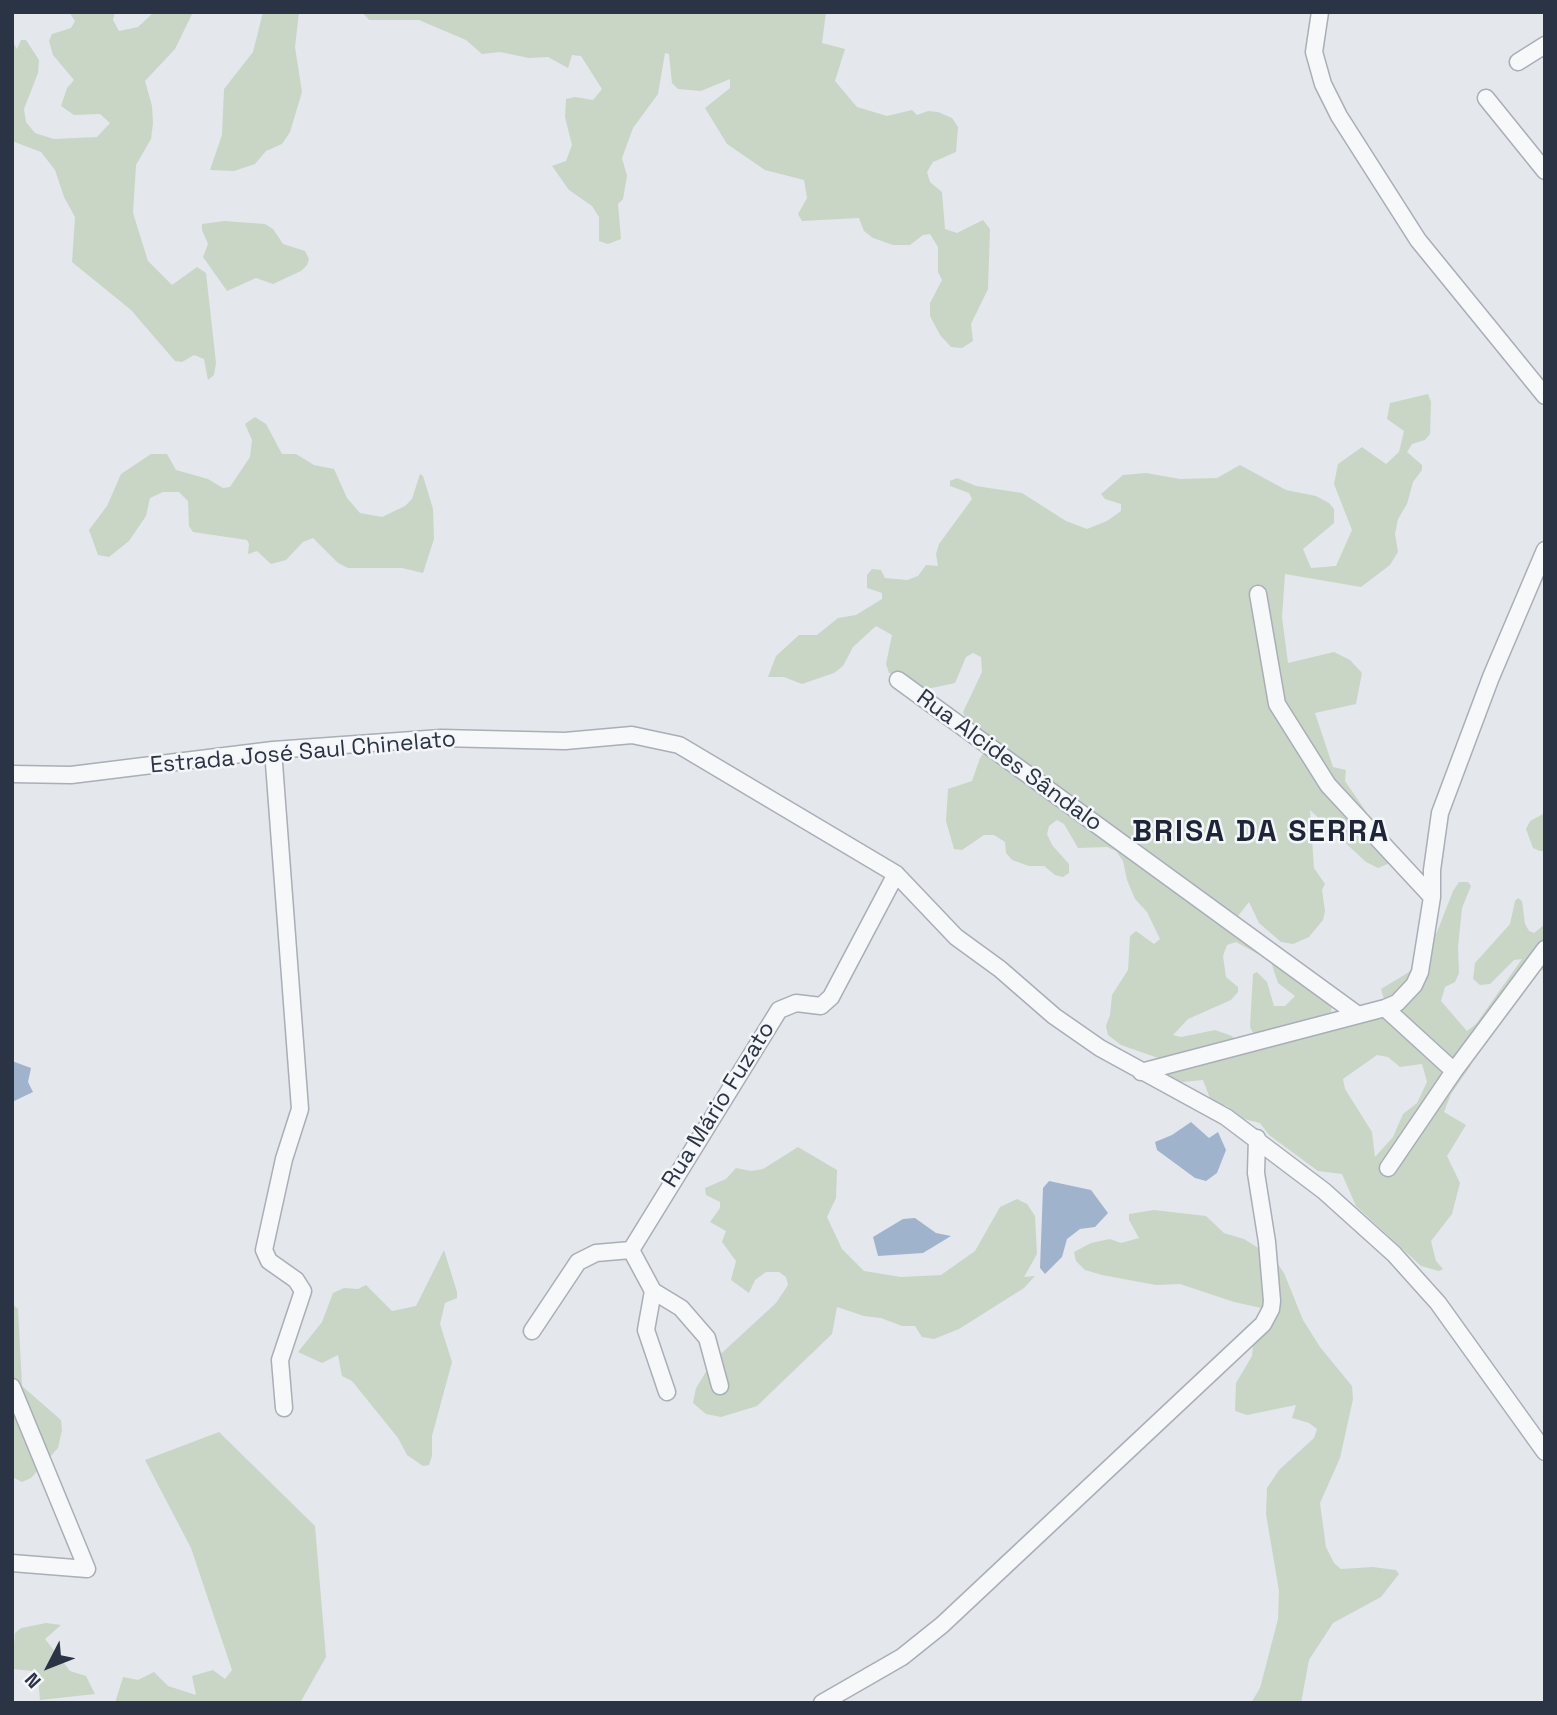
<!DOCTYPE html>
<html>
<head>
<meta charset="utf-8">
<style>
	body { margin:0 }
	#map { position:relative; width:1557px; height:1715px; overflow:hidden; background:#e4e7ec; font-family:"Space Grotesk",sans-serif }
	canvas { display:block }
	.frame { position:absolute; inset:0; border:14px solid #2b3445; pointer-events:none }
	.north { position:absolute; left:14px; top:1631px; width:70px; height:70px; -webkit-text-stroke:5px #f4f6f9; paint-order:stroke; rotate:228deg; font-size:19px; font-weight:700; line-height:28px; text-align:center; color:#2b3445 }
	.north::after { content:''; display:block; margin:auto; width:24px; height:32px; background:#2b3445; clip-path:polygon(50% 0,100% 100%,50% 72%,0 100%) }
</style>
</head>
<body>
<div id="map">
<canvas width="1557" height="1715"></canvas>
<div class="frame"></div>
<div class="north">N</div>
</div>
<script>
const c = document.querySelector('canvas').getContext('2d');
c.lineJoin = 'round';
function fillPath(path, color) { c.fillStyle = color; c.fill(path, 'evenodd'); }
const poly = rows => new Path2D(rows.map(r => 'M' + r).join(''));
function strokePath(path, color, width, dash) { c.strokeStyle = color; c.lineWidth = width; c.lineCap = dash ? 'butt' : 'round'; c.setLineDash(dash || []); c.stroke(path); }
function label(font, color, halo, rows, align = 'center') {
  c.font = font + ' "Space Grotesk",sans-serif'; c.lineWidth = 5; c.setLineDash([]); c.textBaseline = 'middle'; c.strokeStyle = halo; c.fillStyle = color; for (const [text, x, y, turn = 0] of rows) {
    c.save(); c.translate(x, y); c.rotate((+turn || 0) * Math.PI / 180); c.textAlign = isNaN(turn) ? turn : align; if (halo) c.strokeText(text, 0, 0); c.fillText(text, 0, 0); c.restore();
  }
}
fillPath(poly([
	[69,12,115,12,113,20,119,31,138,27,154,12,193,12,175,49,145,81,152,106,153,123,151,139,136,165,133,213,148,261,172,285,197,267,206,273,216,363,214,375,208,380,204,359,194,355,182,362,175,361,131,310,72,262,75,217,64,197,55,170,41,152,12,141,12,41,17,49,21,40,26,40,39,60,38,73,24,109,26,122,35,133,54,139,97,137,110,123,100,114,74,115,61,106,67,88,74,80,53,55,49,41,52,34,71,28,75,21],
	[263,12,299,12,295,47,302,92,290,132,282,144,266,151,255,164,234,171,210,170,222,135,224,89,253,52],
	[362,12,826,12,822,43,845,49,835,81,857,107,887,116,912,110,917,115,928,111,938,112,952,118,958,127,956,152,933,162,927,172,930,182,942,192,945,229,957,233,983,220,990,229,988,289,971,324,973,341,962,348,951,347,940,335,930,316,930,303,942,280,938,272,938,247,930,234,923,235,910,245,893,245,873,238,864,231,859,218,802,221,798,214,807,198,804,180,765,170,727,144,705,108,730,88,730,79,701,91,678,89,672,83,669,54,665,53,658,94,633,128,622,158,627,176,623,199,618,204,621,239,608,244,599,241,599,217,592,206,569,190,552,166,566,161,572,145,565,117,566,99,575,97,593,100,602,89,581,56,572,55,568,68,548,57,529,58,500,52,482,54,466,40,419,20,369,20],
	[224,221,265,224,273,229,283,244,305,251,309,259,307,265,301,271,273,284,256,278,227,291,203,257,208,244,202,230,202,224],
	[1428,394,1431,402,1430,434,1425,440,1412,444,1407,452,1422,465,1422,470,1413,482,1407,504,1398,519,1395,534,1398,552,1390,565,1361,587,1285,574,1282,617,1288,663,1334,652,1350,660,1362,673,1356,704,1315,713,1333,767,1346,770,1345,781,1378,829,1389,854,1390,863,1378,868,1366,862,1310,810,1314,868,1325,884,1322,890,1325,911,1323,920,1309,937,1293,944,1281,942,1259,923,1249,902,1238,916,1208,905,1251,943,1258,954,1236,942,1227,945,1223,956,1226,977,1238,987,1238,992,1231,1000,1188,1019,1173,1035,1181,1037,1215,1030,1232,1036,1244,1048,1254,1035,1250,1027,1253,974,1257,972,1267,982,1274,1006,1285,1006,1295,996,1278,983,1272,965,1275,960,1332,1005,1331,1012,1314,1028,1399,1006,1384,999,1381,989,1409,972,1437,932,1453,891,1459,882,1468,882,1471,886,1462,908,1458,947,1459,973,1455,982,1445,987,1441,1001,1467,1031,1476,1024,1522,959,1514,960,1490,984,1480,985,1473,979,1475,963,1510,924,1515,901,1518,898,1522,901,1525,924,1529,931,1534,933,1545,924,1545,974,1532,955,1465,1060,1471,1065,1451,1094,1444,1112,1466,1125,1447,1156,1460,1183,1452,1214,1431,1241,1436,1261,1443,1269,1439,1271,1421,1266,1356,1206,1342,1174,1318,1171,1269,1135,1260,1123,1244,1119,1227,1106,1211,1101,1203,1080,1183,1082,1150,1080,1161,1059,1121,1045,1108,1035,1106,1026,1110,1015,1112,995,1128,970,1130,936,1136,931,1154,944,1160,939,1147,912,1135,899,1127,880,1123,861,1116,851,1107,847,1078,848,1064,824,1057,820,1049,826,1047,834,1052,845,1069,864,1069,873,1063,877,1055,875,1044,866,1029,866,1012,860,1006,853,1005,842,994,835,984,835,962,850,954,849,946,821,948,789,972,781,980,758,990,745,986,736,966,719,963,712,982,672,981,657,973,653,966,657,955,683,927,689,889,673,886,664,892,635,876,626,853,647,843,666,834,673,802,684,784,677,768,677,776,656,799,635,817,635,838,618,856,615,882,599,882,593,867,588,867,575,872,569,881,570,885,578,907,580,918,576,926,565,938,566,936,554,939,544,972,499,969,493,950,486,950,481,957,478,976,486,1022,493,1066,521,1087,529,1107,521,1121,511,1121,504,1105,499,1101,494,1123,475,1146,473,1180,479,1217,478,1240,465,1286,490,1316,496,1329,503,1334,509,1334,523,1303,549,1311,568,1336,566,1352,530,1334,484,1338,464,1362,447,1386,464,1399,452,1404,431,1387,419,1390,403],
	[1377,1055,1388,1057,1400,1067,1422,1064,1427,1082,1417,1103,1403,1114,1393,1137,1375,1157,1372,1132,1345,1089,1343,1079],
	[255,417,266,424,282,454,296,454,314,465,334,469,347,498,360,513,382,517,405,506,412,499,420,474,423,476,433,509,434,539,423,573,402,568,348,568,338,563,313,538,303,542,286,560,271,564,257,551,248,554,249,544,247,540,193,532,189,526,188,501,179,492,163,492,150,498,146,516,129,541,109,557,98,555,89,530,107,506,121,474,151,454,167,454,176,470,208,479,223,488,230,487,250,457,252,440,245,424],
	[1545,813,1545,851,1540,851,1533,848,1526,829,1530,821],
	[798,1147,837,1170,836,1198,827,1217,842,1249,864,1271,901,1277,941,1275,975,1251,1000,1207,1017,1199,1027,1204,1035,1216,1037,1254,1024,1277,1035,1276,1024,1288,959,1329,934,1339,922,1337,915,1326,902,1326,881,1318,864,1316,837,1307,832,1334,757,1406,721,1417,706,1414,693,1403,696,1388,712,1362,776,1303,788,1285,786,1277,779,1272,766,1272,755,1280,749,1293,731,1280,736,1261,722,1242,726,1231,710,1222,720,1208,720,1202,706,1195,705,1188,726,1179,736,1168,751,1171,763,1169],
	[1154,1210,1206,1216,1224,1233,1244,1239,1273,1257,1284,1273,1303,1320,1320,1347,1352,1386,1353,1399,1340,1458,1320,1503,1326,1547,1334,1563,1341,1569,1373,1567,1396,1570,1399,1574,1381,1597,1333,1623,1309,1660,1301,1703,1251,1703,1260,1688,1278,1619,1279,1591,1266,1514,1267,1488,1279,1470,1314,1438,1317,1429,1309,1423,1292,1418,1296,1405,1247,1415,1235,1411,1236,1383,1252,1356,1253,1345,1272,1323,1266,1309,1234,1302,1180,1284,1156,1285,1102,1275,1085,1270,1076,1261,1074,1252,1091,1243,1110,1239,1121,1243,1139,1238,1129,1220,1129,1214],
	[444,1250,457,1292,457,1298,445,1303,440,1324,452,1362,432,1436,432,1456,429,1465,423,1466,407,1455,398,1438,352,1381,342,1376,338,1355,322,1363,298,1352,322,1322,333,1293,344,1288,358,1289,366,1285,392,1311,416,1306],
	[12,1304,18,1309,22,1386,61,1420,62,1430,58,1448,31,1478,22,1482,12,1477],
	[219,1432,315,1526,326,1657,300,1703,115,1703,123,1677,138,1680,154,1672,168,1686,196,1695,192,1676,213,1670,225,1679,232,1670,191,1548,145,1460],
	[46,1623,61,1625,45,1639,70,1671,86,1676,95,1694,40,1700,38,1678,33,1671,12,1669,15,1633,21,1628]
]), '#c9d6c5');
fillPath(poly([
	[12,1061,31,1068,28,1082,33,1092,12,1102],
	[1191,1122,1209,1138,1218,1132,1226,1150,1217,1173,1206,1181,1195,1178,1157,1150,1155,1142,1172,1135],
	[1049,1181,1091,1190,1108,1213,1095,1227,1080,1229,1067,1239,1062,1257,1045,1274,1040,1268,1043,1188],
	[915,1218,936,1233,951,1236,923,1253,878,1256,873,1237,903,1219]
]), '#9fb4cc');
const minor = poly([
	[1320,12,1314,52,1323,84,1339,116,1418,240,1545,396],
	[1518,62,1545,45],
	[1486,98,1545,171],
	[1258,594,1277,704,1328,785,1432,897],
	[898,680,1358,1015],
	[273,750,300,1109,284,1159,264,1250,269,1261,296,1280,303,1291,280,1360,284,1408],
	[12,774,71,775,273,750,441,738,565,741,632,735,679,745,896,874,956,937,1000,969,1054,1016,1100,1048,1226,1117,1324,1191,1394,1254,1438,1303,1545,1452],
	[1385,1008,1454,1071],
	[1141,1072,1385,1008,1397,1003,1414,985,1420,972,1432,897,1432,870,1440,813,1491,677,1545,550],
	[1388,1168,1454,1071,1545,949],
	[631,1250,653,1291,681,1308,707,1338,720,1386],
	[653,1291,646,1330,667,1392],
	[532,1331,578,1262,596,1253,631,1250,779,1010,796,1003,821,1006,831,997,896,874],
	[12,1387,87,1569,12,1563],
	[822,1703,902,1657,942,1625,1263,1324,1271,1309,1272,1301,1267,1242,1256,1173,1257,1138]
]);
strokePath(minor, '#a9aeb7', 19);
strokePath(minor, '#f7f8fa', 16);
label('23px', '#2b3445', '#f4f6f9', [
	["Estrada José Saul Chinelato",303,753,-5],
	["Rua Alcides Sândalo",1009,761,36],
	["Rua Mário Fuzato",719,1105,-58]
]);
c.letterSpacing = '2px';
label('bold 30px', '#1d2536', '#f4f6f9', [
	["BRISA DA SERRA",1261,833]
]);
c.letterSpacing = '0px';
</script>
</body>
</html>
